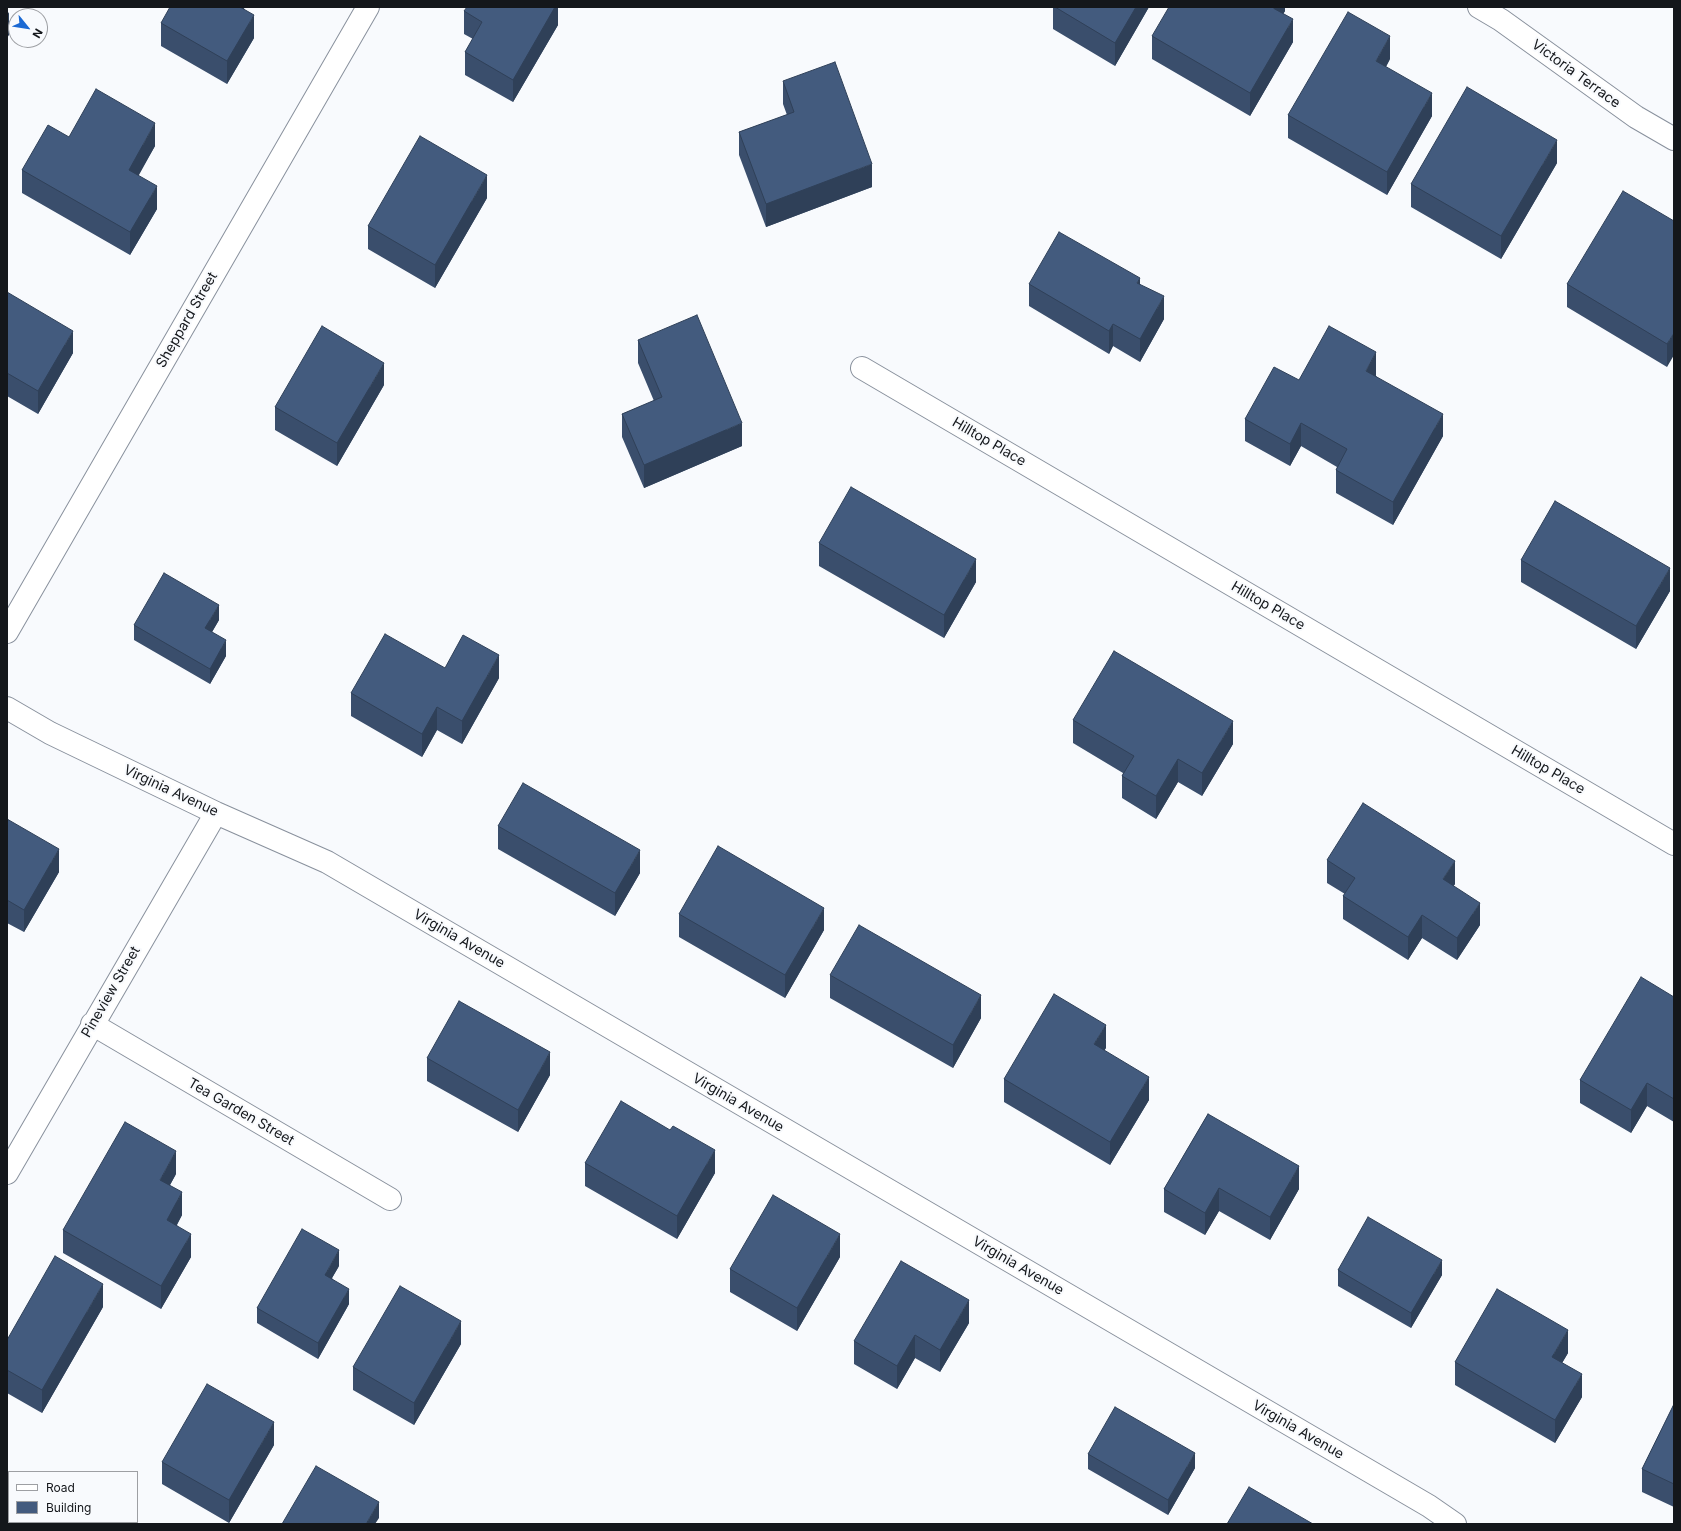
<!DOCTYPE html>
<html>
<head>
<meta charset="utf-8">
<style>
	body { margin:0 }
	#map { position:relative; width:1681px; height:1531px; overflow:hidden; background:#f8fafd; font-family:Inter,sans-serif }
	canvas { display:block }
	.frame { position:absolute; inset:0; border:8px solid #14171b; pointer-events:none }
	.legend { position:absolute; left:8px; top:1471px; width:130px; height:52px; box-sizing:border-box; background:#f8fafd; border:1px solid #9d9fa3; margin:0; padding:5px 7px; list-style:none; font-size:12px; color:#14171b }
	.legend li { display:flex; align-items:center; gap:8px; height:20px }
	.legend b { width:20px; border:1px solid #9d9fa3 }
	.north { position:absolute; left:8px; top:8px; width:40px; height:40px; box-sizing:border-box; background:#f8fafd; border:1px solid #9d9fa3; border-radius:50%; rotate:120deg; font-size:11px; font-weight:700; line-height:16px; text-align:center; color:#14171b }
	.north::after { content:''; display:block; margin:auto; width:14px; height:18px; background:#1b69d3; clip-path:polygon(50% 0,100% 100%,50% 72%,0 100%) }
</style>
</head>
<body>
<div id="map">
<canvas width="1681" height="1531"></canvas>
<div class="frame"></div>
<ul class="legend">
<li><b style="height:5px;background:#fff"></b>Road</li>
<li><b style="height:11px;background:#435b7e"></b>Building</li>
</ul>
<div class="north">N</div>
</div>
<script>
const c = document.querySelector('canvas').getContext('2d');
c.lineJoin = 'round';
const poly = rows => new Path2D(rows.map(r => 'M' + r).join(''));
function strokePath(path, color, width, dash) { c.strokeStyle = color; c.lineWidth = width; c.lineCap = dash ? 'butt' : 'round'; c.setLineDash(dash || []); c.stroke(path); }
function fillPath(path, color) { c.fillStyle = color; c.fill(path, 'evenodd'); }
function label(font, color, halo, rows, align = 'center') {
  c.font = font + ' Inter,sans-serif'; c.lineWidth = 4; c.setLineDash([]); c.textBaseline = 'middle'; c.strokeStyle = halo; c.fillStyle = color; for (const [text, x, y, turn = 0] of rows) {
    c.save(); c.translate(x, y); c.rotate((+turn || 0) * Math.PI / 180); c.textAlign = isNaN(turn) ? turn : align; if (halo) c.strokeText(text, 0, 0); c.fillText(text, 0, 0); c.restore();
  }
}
const minor = poly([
	[1479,7,1501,20,1636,117,1674,139],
	[862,368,1674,844],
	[7,632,368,7],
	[7,708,50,733,216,813,327,862,1429,1506,1455,1524],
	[92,1024,390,1199],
	[7,1173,216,813],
	[7,1492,9,1493],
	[62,1522,65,1524]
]);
strokePath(minor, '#89919d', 24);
strokePath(minor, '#fff', 22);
fillPath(poly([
	[558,7,558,25,513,102,465,75,465,52,473,39,464,34,464,11],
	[1053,7,1149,7,1115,66,1053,29],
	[1285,7,1285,11,1283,14,1293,42,1250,116,1152,59,1152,36],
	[244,9,254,38,227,84,161,46,161,23],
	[1390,59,1386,67,1432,116,1387,195,1288,138,1288,115],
	[783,81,872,187,766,227,739,155,739,132,787,115,783,104],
	[69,137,155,146,138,175,157,209,130,255,22,193,22,170],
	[1557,163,1501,259,1411,207,1411,184],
	[487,198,435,288,368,249,368,226],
	[1674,221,1667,367,1567,307,1567,284],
	[1029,284,1140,284,1164,319,1140,362,1113,346,1109,354,1029,306],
	[7,292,73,353,38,414,7,396],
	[638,340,742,446,644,488,622,437,622,414,654,401,638,363],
	[1376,375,1376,376,1443,436,1393,525,1336,493,1336,470,1337,467,1301,446,1290,466,1245,441,1245,419,1299,380],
	[384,385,337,466,275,430,275,407],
	[819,543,976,582,944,638,819,566],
	[1521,560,1670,591,1636,649,1521,582],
	[219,620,212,632,226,656,210,684,134,640,134,625],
	[499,678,462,744,437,730,422,757,351,716,351,693],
	[1073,720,1233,744,1202,796,1178,782,1156,819,1122,798,1122,776,1123,773,1073,743],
	[7,819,59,872,24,932,7,923],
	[498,826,640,873,615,916,498,849],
	[1327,860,1455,884,1453,886,1480,925,1457,960,1422,938,1408,960,1343,919,1343,896,1345,894,1327,883],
	[679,914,824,930,785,998,679,937],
	[830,975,981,1018,953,1068,830,998],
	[1674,997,1674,1122,1647,1106,1631,1133,1580,1103,1580,1080],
	[1106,1048,1104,1050,1149,1100,1110,1165,1004,1102,1004,1079],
	[427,1058,550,1075,518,1132,427,1081],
	[1208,1114,1299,1189,1270,1240,1219,1211,1205,1235,1164,1212,1164,1189],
	[670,1130,715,1173,677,1239,585,1186,585,1163],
	[176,1174,170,1185,182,1215,177,1225,191,1257,161,1309,63,1253,63,1230],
	[840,1257,797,1331,730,1292,730,1269],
	[339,1266,332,1278,349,1304,318,1359,257,1323,257,1308],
	[1338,1270,1442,1275,1411,1328,1338,1286],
	[103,1307,42,1413,7,1393,7,1340],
	[969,1323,940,1372,915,1358,897,1389,854,1364,854,1341],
	[461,1344,414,1425,353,1390,353,1367],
	[1568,1353,1562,1363,1582,1397,1555,1443,1455,1385,1455,1362],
	[1674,1404,1674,1507,1642,1492,1642,1469],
	[274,1445,229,1523,162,1484,162,1462],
	[1088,1454,1195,1468,1168,1515,1088,1469]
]), '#3a4e6c');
fillPath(poly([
	[234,7,245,7,234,27],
	[555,7,558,7,558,25,513,102,513,80],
	[1136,7,1149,7,1115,66,1115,43],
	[1274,7,1285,7,1285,11,1273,31],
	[9,12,9,35,7,38,7,15],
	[254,15,254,38,227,84,227,61],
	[1293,19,1293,42,1250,116,1250,93],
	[1390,36,1390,59,1376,84,1376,61],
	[1432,93,1432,116,1387,195,1387,172],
	[155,123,155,146,129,193,129,170],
	[1557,140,1557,163,1501,259,1501,236],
	[872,164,872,187,766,227,766,204],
	[487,175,487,198,435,288,435,265],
	[157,186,157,209,130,255,130,232],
	[1140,278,1140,301,1137,283],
	[1164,296,1164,319,1140,362,1140,339],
	[1113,324,1113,346,1109,354,1109,331],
	[73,331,73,353,38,414,38,391],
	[1674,333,1674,355,1667,367,1667,344],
	[1376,352,1376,375,1366,393,1366,371],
	[384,363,384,385,337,466,337,443],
	[1443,414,1443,436,1393,525,1393,502],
	[742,423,742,446,644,488,644,465],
	[1301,423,1301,446,1290,466,1290,444],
	[976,559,976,582,944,638,944,615],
	[1670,568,1670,591,1636,649,1636,626],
	[219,605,219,620,205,644,205,628],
	[226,640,226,656,210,684,210,669],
	[499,655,499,678,462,744,462,721],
	[437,707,437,730,422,757,422,734],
	[1233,721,1233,744,1202,796,1202,773],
	[1178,759,1178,782,1156,819,1156,796],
	[59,849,59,872,24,932,24,910],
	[640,850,640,873,615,916,615,893],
	[1455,861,1455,884,1443,902,1443,879],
	[1480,903,1480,925,1457,960,1457,938],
	[824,908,824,930,785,998,785,975],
	[1422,915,1422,938,1408,960,1408,937],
	[981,995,981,1018,953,1068,953,1045],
	[1106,1025,1106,1048,1094,1067,1094,1044],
	[550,1052,550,1075,518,1132,518,1110],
	[1149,1077,1149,1100,1110,1165,1110,1142],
	[1647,1083,1647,1106,1631,1133,1631,1110],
	[715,1150,715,1173,677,1239,677,1216],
	[176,1151,176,1174,160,1203,160,1180],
	[1299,1166,1299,1189,1270,1240,1270,1217],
	[1219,1188,1219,1211,1205,1235,1205,1213],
	[182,1192,182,1215,167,1242,167,1220],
	[191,1234,191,1257,161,1309,161,1286],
	[840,1234,840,1257,797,1331,797,1308],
	[339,1250,339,1266,325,1290,325,1275],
	[1442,1260,1442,1275,1411,1328,1411,1313],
	[103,1284,103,1307,42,1413,42,1390],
	[349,1289,349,1304,318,1359,318,1343],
	[969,1300,969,1323,940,1372,940,1350],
	[461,1321,461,1344,414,1425,414,1403],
	[1568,1330,1568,1353,1552,1380,1552,1357],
	[915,1335,915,1358,897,1389,897,1366],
	[1582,1374,1582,1397,1555,1443,1555,1420],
	[274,1422,274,1445,229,1523,229,1500],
	[1195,1453,1195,1468,1168,1515,1168,1500],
	[379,1502,379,1518,375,1524,366,1524]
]), '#2f4058');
const building = poly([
	[170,7,240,7,254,15,227,61,161,23,170,7],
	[467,7,555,7,513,80,465,52,482,22,464,11,467,7],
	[1055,7,1136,7,1115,43,1055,7],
	[1169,7,1274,7,1273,8,1293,19,1250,93,1152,36,1169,7],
	[1348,12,1390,36,1376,61,1432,93,1387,172,1288,115,1348,12],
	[835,62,872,164,766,204,739,132,794,112,783,81,835,62],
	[1467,87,1557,140,1501,236,1411,184,1467,87],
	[96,89,155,123,129,170,157,186,130,232,22,170,48,125,69,137,96,89],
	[420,136,487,175,435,265,368,226,420,136],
	[1623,191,1674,221,1674,333,1667,344,1567,284,1623,191],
	[1059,232,1140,278,1137,283,1164,296,1140,339,1113,324,1109,331,1029,284,1059,232],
	[7,292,73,331,38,391,7,373,7,292],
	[697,315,742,423,644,465,622,414,662,397,638,340,697,315],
	[322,326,384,363,337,443,275,407,322,326],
	[1329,326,1376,352,1366,371,1443,414,1393,502,1336,470,1347,449,1301,423,1290,444,1245,419,1274,367,1299,380,1329,326],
	[851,487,976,559,944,615,819,543,851,487],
	[1555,501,1670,568,1636,626,1521,560,1555,501],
	[164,573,219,605,205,628,226,640,210,669,134,625,164,573],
	[385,634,445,668,463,635,499,655,462,721,437,707,422,734,351,693,385,634],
	[1114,651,1233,721,1202,773,1178,759,1156,796,1122,776,1134,756,1073,720,1114,651],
	[523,783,640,850,615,893,498,826,523,783],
	[1363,803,1455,861,1443,879,1480,903,1457,938,1422,915,1408,937,1343,896,1355,878,1327,860,1363,803],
	[7,819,59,849,24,910,7,900,7,819],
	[718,846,824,908,785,975,679,914,718,846],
	[859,925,981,995,953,1045,830,975,859,925],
	[1641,977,1674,997,1674,1099,1647,1083,1631,1110,1580,1080,1641,977],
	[1054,994,1106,1025,1094,1044,1149,1077,1110,1142,1004,1079,1054,994],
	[459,1001,550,1052,518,1110,427,1058,459,1001],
	[621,1101,670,1130,673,1126,715,1150,677,1216,585,1163,621,1101],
	[1208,1114,1299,1166,1270,1217,1219,1188,1205,1213,1164,1189,1208,1114],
	[125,1122,176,1151,160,1180,182,1192,167,1220,191,1234,161,1286,63,1230,125,1122],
	[773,1195,840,1234,797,1308,730,1269,773,1195],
	[1368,1217,1442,1260,1411,1313,1338,1270,1368,1217],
	[302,1229,339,1250,325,1275,349,1289,318,1343,257,1308,302,1229],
	[55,1256,103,1284,42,1390,7,1370,7,1340,55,1256],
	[901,1261,969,1300,940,1350,915,1335,897,1366,854,1341,901,1261],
	[400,1286,461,1321,414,1403,353,1367,400,1286],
	[1497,1289,1568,1330,1552,1357,1582,1374,1555,1420,1455,1362,1497,1289],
	[207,1384,274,1422,229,1500,162,1462,207,1384],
	[1674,1404,1674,1484,1642,1469,1674,1404],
	[1115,1407,1195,1453,1168,1500,1088,1454,1115,1407],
	[316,1466,379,1502,366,1524,282,1524,316,1466],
	[1249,1487,1313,1524,1227,1524,1249,1487]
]);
fillPath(building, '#435b7e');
strokePath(building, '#2f4058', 1);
label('14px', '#14171b', '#f8fafd', [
	["Victoria Terrace",1576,74,36],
	["Sheppard Street",187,320,-60],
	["Hilltop Place",989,442,30],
	["Hilltop Place",1268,606,30],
	["Hilltop Place",1548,770,30],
	["Virginia Avenue",171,791,25],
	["Virginia Avenue",459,939,30],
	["Pineview Street",111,992,-60],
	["Virginia Avenue",738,1103,30],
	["Tea Garden Street",241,1112,30],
	["Virginia Avenue",1018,1266,30],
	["Virginia Avenue",1298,1430,30]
]);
</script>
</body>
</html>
